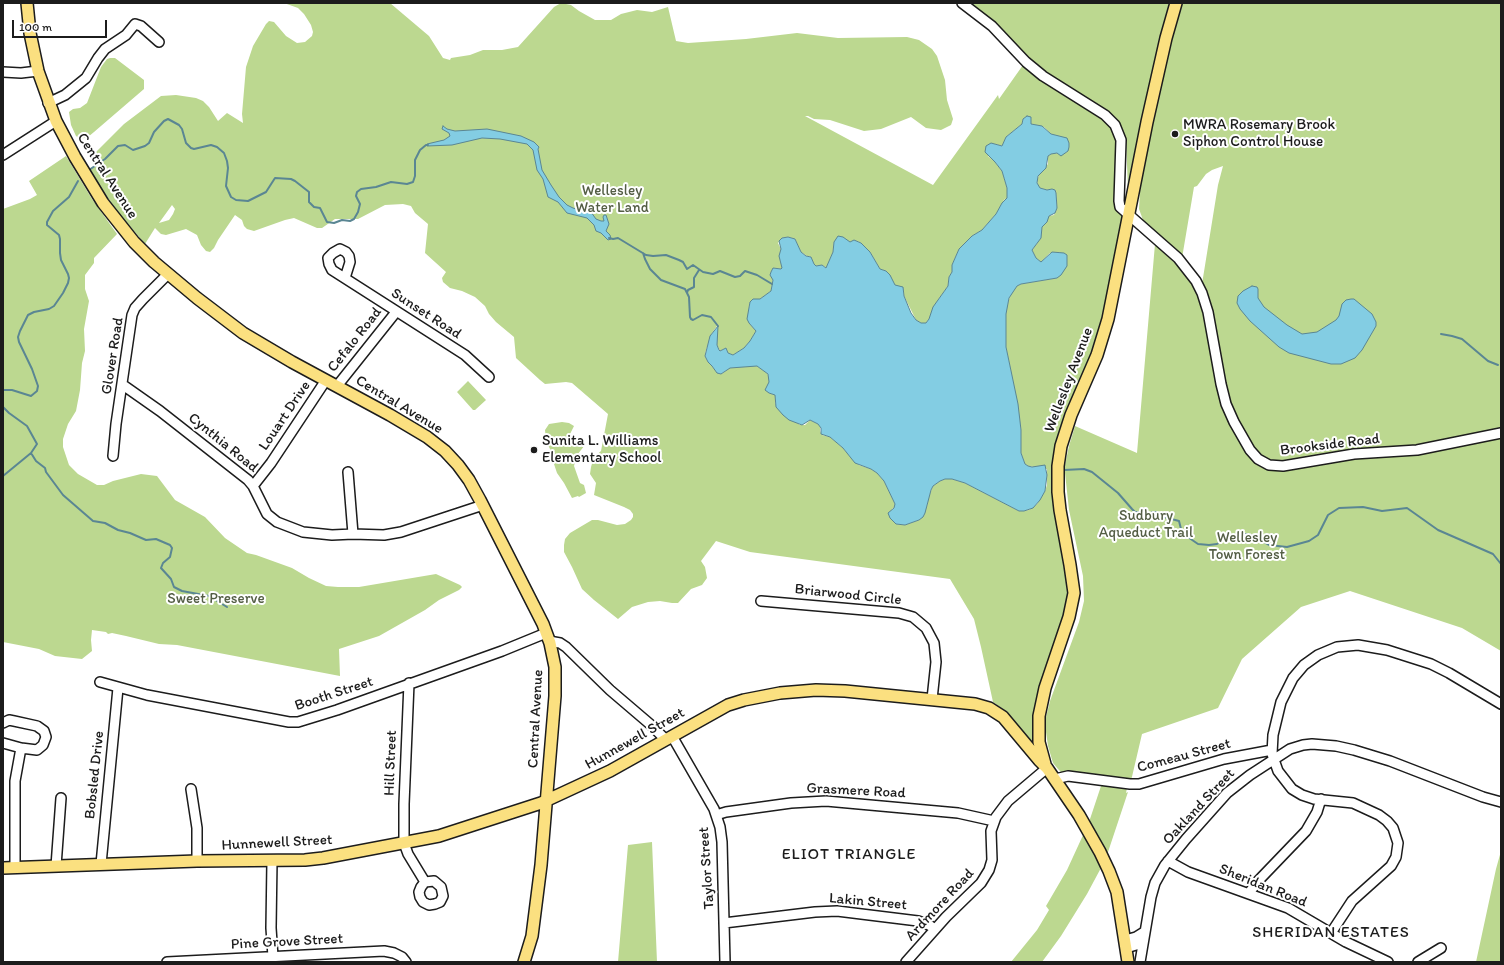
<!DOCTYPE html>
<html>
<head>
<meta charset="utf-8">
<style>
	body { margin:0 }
	#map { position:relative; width:1504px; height:965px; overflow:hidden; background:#fff; font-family:Itim,sans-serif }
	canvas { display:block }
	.frame { position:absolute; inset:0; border:4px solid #1c1c1c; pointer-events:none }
	.scale { position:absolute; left:12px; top:20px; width:95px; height:18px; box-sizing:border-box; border:2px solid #1c1c1c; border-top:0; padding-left:5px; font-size:12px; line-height:14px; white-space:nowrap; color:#1c1c1c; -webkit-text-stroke:3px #fff; paint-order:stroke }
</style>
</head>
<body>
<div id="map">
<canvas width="1504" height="965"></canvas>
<div class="frame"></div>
<div class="scale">100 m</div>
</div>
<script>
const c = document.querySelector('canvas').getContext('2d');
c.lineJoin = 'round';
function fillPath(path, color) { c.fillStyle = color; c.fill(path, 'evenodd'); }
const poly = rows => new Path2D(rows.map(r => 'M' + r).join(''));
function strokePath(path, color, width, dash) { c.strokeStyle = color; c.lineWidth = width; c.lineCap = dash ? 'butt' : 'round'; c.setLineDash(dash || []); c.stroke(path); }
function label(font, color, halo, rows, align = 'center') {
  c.font = font + ' Itim,sans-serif'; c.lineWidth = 4; c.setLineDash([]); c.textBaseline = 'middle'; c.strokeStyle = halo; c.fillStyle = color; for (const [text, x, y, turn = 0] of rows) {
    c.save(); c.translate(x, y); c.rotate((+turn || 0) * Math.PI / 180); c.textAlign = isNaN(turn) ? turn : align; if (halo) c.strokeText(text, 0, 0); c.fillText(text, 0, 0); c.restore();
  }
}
fillPath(poly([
	[284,3,390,3,429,36,443,58,450,60,451,58,470,55,483,50,502,50,518,47,554,7,561,3,571,5,579,11,595,20,611,20,621,14,637,10,652,12,668,7,676,41,688,43,746,39,797,33,838,38,907,37,919,40,932,49,937,56,945,80,947,100,953,119,951,125,941,130,926,128,911,117,881,129,864,131,830,120,814,119,808,116,805,116,933,185,998,95,999,99,1023,65,1052,87,1100,116,1111,127,1116,137,1118,206,1125,215,1101,325,1058,453,1074,592,1042,692,1036,747,1007,712,993,702,981,647,974,619,950,579,750,552,716,541,701,561,705,567,707,578,702,585,691,589,678,603,672,603,660,601,648,602,632,607,618,619,594,600,582,589,572,567,564,552,564,545,565,539,570,533,592,520,598,520,617,525,625,524,631,520,633,517,633,514,630,510,624,507,594,495,596,483,590,474,591,467,594,457,601,451,608,414,572,383,566,382,545,384,540,380,516,358,514,337,496,322,489,314,485,306,475,297,462,291,450,288,443,282,442,278,446,272,425,253,428,224,415,213,411,206,403,204,385,205,358,219,335,219,322,228,317,228,294,218,285,220,254,231,247,229,244,226,242,220,235,215,218,240,214,248,210,252,206,251,201,245,197,235,186,229,166,235,161,234,155,228,145,244,116,210,89,170,94,166,93,155,124,124,161,96,176,95,196,98,203,101,209,107,218,121,227,113,243,123,242,114,246,67,253,46,266,24,269,21,274,22,286,36,297,43,305,42,312,36,313,32,311,25,304,14,298,8],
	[1023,119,1031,119,1031,124,1044,127,1051,134,1061,137,1068,151,1063,154,1054,153,1051,154,1048,156,1048,164,1040,173,1037,180,1038,186,1040,188,1047,190,1052,189,1055,190,1056,193,1057,208,1054,215,1049,216,1042,227,1038,242,1032,250,1036,258,1041,262,1050,253,1060,252,1057,278,1021,284,1017,286,1011,293,1006,309,1006,347,1019,416,1021,430,1021,453,1025,464,1028,466,1047,469,1047,485,1045,491,1037,504,1029,510,1019,511,965,483,952,479,945,479,940,481,933,486,928,498,927,506,919,520,905,525,896,524,890,518,892,509,896,506,895,504,884,481,877,473,871,469,859,465,853,460,843,448,830,437,822,435,820,431,820,426,818,424,810,420,805,425,800,425,775,403,776,396,775,395,769,393,770,379,767,373,757,366,754,365,729,368,723,373,719,374,708,362,705,356,706,350,712,333,717,326,717,345,720,351,726,348,728,353,733,355,744,348,750,341,756,331,749,323,749,305,751,301,760,299,771,291,773,279,770,275,771,272,774,268,781,269,783,268,780,261,781,249,778,243,782,238,788,237,795,239,801,252,807,256,810,256,814,264,816,266,822,265,827,268,833,252,834,242,847,241,850,242,857,241,861,243,870,252,880,269,886,271,895,285,904,292,904,296,916,320,921,323,926,323,929,319,938,300,948,286,949,277,952,272,952,265,959,249,972,236,982,230,996,214,1004,200,1007,198,1007,188,1002,171,995,162,988,156,996,144,1000,146,1003,145,1006,137,1022,124],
	[172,205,175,209,173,214,169,220,159,223],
	[971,3,1172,3,1128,190,1126,139,1122,128,1116,118,1107,110,1049,75,1027,57,992,20],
	[1182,3,1501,3,1501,428,1416,446,1354,450,1283,462,1273,462,1262,458,1256,451,1238,420,1230,403,1226,390,1212,311,1202,284,1218,185,1223,166,1212,170,1206,174,1197,186,1194,187,1182,258,1143,220,1139,209,1140,190,1147,145,1177,16],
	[110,58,115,58,144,80,144,89,94,132,88,137,80,139,76,136,71,125,69,112,73,109,80,108,87,103,101,67,107,59],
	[66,156,92,199,117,234,94,258,94,263,85,275,85,289,89,301,84,329,85,351,82,363,80,390,76,411,68,424,63,439,63,447,69,465,78,474,97,485,104,485,113,481,141,474,157,476,175,500,205,517,225,538,247,553,256,555,292,568,309,578,326,586,338,587,359,587,436,574,460,585,462,587,459,590,439,600,425,610,379,636,339,649,340,676,177,645,159,644,126,636,112,633,108,634,106,632,92,630,91,640,92,651,82,659,55,656,39,649,3,642,3,209,30,199,37,195,29,181],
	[1155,244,1183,271,1196,289,1205,319,1217,385,1222,405,1230,424,1247,453,1255,463,1261,467,1268,469,1280,470,1355,458,1417,454,1501,437,1501,651,1462,628,1350,591,1301,607,1242,659,1218,708,1142,734,1131,781,1061,772,1058,769,1053,763,1048,746,1046,732,1046,717,1050,701,1079,622,1084,601,1083,576,1069,510,1065,473,1065,465,1069,446,1075,426,1137,453],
	[468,381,486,400,475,410,473,410,457,392],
	[562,422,569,423,574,426,568,438,585,445,577,455,574,466,580,483,584,485,586,493,579,497,578,496,572,498,564,483,557,473,552,458,554,457,546,441,545,430,549,424],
	[1102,783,1127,788,1126,793,1128,792,1107,855,1089,822],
	[1084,833,1102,866,1087,894,1061,936,1042,962,1011,962,1037,930,1049,910,1046,906,1067,870],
	[652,842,657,962,618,962,628,845],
	[1501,851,1501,962,1476,962,1496,869]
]), '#bcd890');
const water = poly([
	[1027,116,1031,117,1031,124,1042,126,1051,134,1067,138,1069,143,1069,147,1068,151,1061,156,1057,153,1051,154,1048,156,1046,168,1038,176,1037,183,1040,188,1047,190,1052,189,1055,190,1056,193,1057,208,1055,213,1049,216,1047,222,1042,227,1041,238,1032,250,1036,258,1041,262,1052,252,1064,253,1067,255,1067,266,1061,275,1057,278,1021,284,1017,286,1009,298,1006,314,1006,347,1018,404,1021,430,1021,453,1025,464,1028,466,1032,467,1045,465,1047,475,1045,491,1040,500,1033,508,1024,511,1019,511,965,483,952,479,945,479,940,481,933,486,931,490,925,513,923,517,919,520,905,525,896,524,890,518,888,513,894,508,895,504,884,481,877,473,871,469,855,463,843,448,830,437,821,434,821,428,818,424,810,420,802,425,789,420,783,415,776,407,775,395,769,393,765,390,769,382,768,374,757,366,730,368,721,374,717,373,712,366,708,362,705,356,710,336,718,326,717,345,719,350,720,351,726,348,728,353,733,355,744,348,750,341,756,331,749,323,747,319,750,302,753,299,760,299,771,291,773,280,770,275,771,272,773,268,781,269,782,268,779,256,781,249,779,241,782,238,788,237,795,239,801,252,806,256,811,257,814,264,816,266,822,265,826,268,833,252,834,242,838,236,843,237,850,242,854,240,861,243,870,252,880,269,886,271,890,275,895,285,903,287,904,296,911,313,916,320,921,323,926,323,929,319,933,307,948,286,949,277,952,272,952,265,959,249,972,236,982,230,996,214,1002,203,1007,198,1007,188,1002,171,995,162,985,152,986,146,991,143,1002,146,1006,137,1022,124,1023,119,1027,116],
	[443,126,447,129,455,131,487,129,521,136,534,142,539,147,538,149,542,170,551,185,559,197,567,205,573,208,582,211,591,212,596,219,601,221,604,221,603,217,604,215,606,215,609,224,606,231,610,235,611,239,608,240,601,233,596,231,594,225,587,218,567,213,558,202,548,197,543,179,537,170,533,150,527,144,500,139,482,138,452,145,427,146,426,145,427,144,444,140,450,136,449,133,442,129,443,126],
	[1252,286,1257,287,1258,289,1258,298,1264,307,1287,325,1302,334,1317,332,1336,320,1339,316,1342,304,1346,300,1351,299,1354,299,1372,314,1376,322,1376,326,1362,350,1355,358,1341,364,1331,364,1289,353,1279,347,1250,321,1240,309,1237,303,1238,296,1243,291,1252,286]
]);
fillPath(water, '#83cde3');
strokePath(water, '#5a8693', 1);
strokePath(poly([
	[89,170,105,159,118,146,125,145,133,150,145,146,149,143,154,132,164,121,168,119,179,125,182,129,186,143,191,148,194,149,211,145,217,147,224,153,227,161,228,168,226,186,231,197,236,200,248,201,266,192,275,178,291,179,295,181,309,192,309,202,314,207,320,208,327,222,334,223,342,220,350,221,354,219,358,212,360,204,356,196,357,192,361,189,376,187,391,182,407,184,413,182,415,176,415,160,420,150,426,145,428,145],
	[609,238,613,239,618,238,646,255,653,256,666,255,679,260,683,262,687,269,693,265,703,272,713,274,720,271,735,277,740,276,745,271,757,275,772,284],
	[643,253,645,259,650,269,661,280,685,289,689,297,690,317,691,319,693,320,702,315,711,317,718,326],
	[687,293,688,290,694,287,694,278,699,270],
	[1441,334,1452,336,1462,339,1488,361,1498,365],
	[3,390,12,390,31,396,37,391,38,386,32,369,19,342,18,337,20,331,28,315,34,312,49,309,54,306,63,293,68,283,69,278,68,274,61,260,60,253,60,239,59,235,47,225,47,222,53,211,69,197,78,181],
	[3,407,9,413,27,426,37,444,31,453,3,476],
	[31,453,36,461,45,468,46,472,63,495,93,521,105,523,118,530,130,533,146,540,156,539,170,545,172,548,170,557,163,563,161,568,171,579,174,587,182,591,209,596,227,607],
	[1064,470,1084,469,1092,472,1118,493,1132,509,1135,512,1142,512],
	[1152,512,1156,512,1164,517,1179,521,1182,533,1198,544,1209,545,1217,544,1232,535,1245,534,1251,535,1269,545,1287,547,1309,541,1318,535,1328,515,1339,508,1363,507,1382,511,1407,508,1438,530,1493,554,1501,564]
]), '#5a8693', 2);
const minor = poly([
	[962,3,992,26,1026,62,1043,76,1105,115,1115,125,1121,140,1119,201,1120,207,1178,258,1196,281,1202,293,1208,312,1221,384,1226,404,1234,422,1250,450,1258,459,1269,465,1283,466,1354,454,1417,450,1501,433],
	[3,72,21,73,38,71],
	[48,103,65,95,86,78,98,58,105,49,126,35,135,24,141,26,159,42],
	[3,155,56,121],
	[345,278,350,262,349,256,346,252,340,249,333,253,328,258,329,264,332,270,465,355,489,377],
	[123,385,160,411,248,480,253,486,267,514,277,522,303,532,332,535,353,534,384,535,401,532,483,505],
	[337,386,396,312],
	[113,456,116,424,132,315,135,308,143,299,168,274],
	[348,472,353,534],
	[253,486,271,463,326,380],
	[761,601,899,613,913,617,926,628,934,643,936,662,932,699],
	[549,641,560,643,566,647,610,690,651,725,666,740],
	[100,682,147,695,289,722,298,722,337,710,502,651,546,633],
	[409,683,404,804,404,843,408,854,425,882,421,887,419,892,420,897,423,902,429,905,435,904,440,902,443,896,441,887,434,881,425,882],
	[3,723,9,720,14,721,37,726,44,731,46,737,43,745,37,750,21,748,3,743],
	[672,736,714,809,720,827,722,842,725,962],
	[1055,779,1068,776,1130,784,1139,784,1224,759,1272,750],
	[191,789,197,828,197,861],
	[716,815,726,812,791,803,826,801,958,813,994,821],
	[272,861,271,928,273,957],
	[1168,861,1188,872,1288,908,1346,942,1388,962],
	[101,864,118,688],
	[56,866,61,798],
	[15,868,15,781,21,748],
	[1249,893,1258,881,1306,831,1317,812,1321,799],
	[724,923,815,912,837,911,918,921,929,925,935,929],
	[1331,933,1352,901,1391,866,1396,857,1398,843,1393,828,1387,821,1379,815,1353,803,1314,799,1302,795,1292,789,1278,771,1272,754,1273,735,1281,702,1293,678,1304,665,1318,655,1337,647,1358,645,1387,650,1431,664,1449,673,1501,704],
	[1125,940,1136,937,1144,932],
	[1126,948,1143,943],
	[167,962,384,951,394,953,402,957,406,962],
	[906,962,946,917,981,883,989,870,992,860,991,831,996,817,1008,801,1047,768],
	[1140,962,1151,897,1155,883,1165,865,1186,839,1227,793,1250,775,1290,749,1303,745,1312,744,1336,746,1354,750,1390,761,1483,797,1501,802],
	[1418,962,1441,948]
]);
const major = poly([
	[27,3,30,33,38,71,56,121,75,157,103,203,134,242,154,262,197,298,243,333,292,362,390,415,427,437,445,451,458,465,469,480,480,500,543,624,550,643,555,667,555,696,541,865,532,936,524,962],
	[1045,764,1039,742,1039,716,1045,688,1069,617,1074,593,1070,565,1060,510,1058,492,1058,466,1061,446,1071,415,1097,355,1108,319,1147,122,1166,38,1176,3],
	[3,868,197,861,305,860,323,858,439,836,541,803,610,771,728,705,744,700,780,693,816,690,845,691,975,704,989,708,1003,717,1039,760,1047,768,1079,815,1100,852,1109,871,1117,892,1128,962]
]);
strokePath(minor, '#1c1c1c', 12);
strokePath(major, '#1c1c1c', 14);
strokePath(minor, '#fff', 9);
strokePath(major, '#fbe080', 11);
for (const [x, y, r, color] of [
	[1175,134,4,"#1c1c1c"],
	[534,450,4,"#1c1c1c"]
]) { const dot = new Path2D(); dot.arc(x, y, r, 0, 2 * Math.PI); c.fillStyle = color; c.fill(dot); strokePath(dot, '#fff', 1.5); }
label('15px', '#1c1c1c', '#fff', [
	["MWRA Rosemary Brook",1183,125],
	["Siphon Control House",1183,142],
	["Sunita L. Williams",542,441],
	["Elementary School",542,458]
], 'left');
label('15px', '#1c1c1c', '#fff', [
	["Central Avenue",107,176,57],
	["Sunset Road",426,314,33],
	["Cefalo Road",355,340,-52],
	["Glover Road",113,356,-81],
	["Wellesley Avenue",1069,380,-69],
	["Central Avenue",399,405,31],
	["Louart Drive",285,416,-56],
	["Cynthia Road",223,443,39],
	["Brookside Road",1330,445,-7],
	["Briarwood Circle",848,595,6],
	["Booth Street",334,694,-18],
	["Central Avenue",536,719,-87],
	["Hunnewell Street",635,739,-29],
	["Comeau Street",1184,756,-15],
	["Hill Street",391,763,-88],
	["Bobsled Drive",95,775,-84],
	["Grasmere Road",856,791,3],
	["Oakland Street",1199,807,-47],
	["Hunnewell Street",277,843,-3],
	["Taylor Street",707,868,-94],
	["Sheridan Road",1263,886,22],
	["Lakin Street",868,902,5],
	["Ardmore Road",940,905,-47],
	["Pine Grove Street",287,942,-3]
]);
label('15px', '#545e45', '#fff', [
	["Wellesley",612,191],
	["Water Land",612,208],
	["Sudbury",1146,516],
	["Aqueduct Trail",1146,533],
	["Wellesley",1247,538],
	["Town Forest",1247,555],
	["Sweet Preserve",216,599]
]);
c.letterSpacing = '1px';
label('16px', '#1c1c1c', '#fff', [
	["ELIOT TRIANGLE",849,855],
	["SHERIDAN ESTATES",1331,933]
]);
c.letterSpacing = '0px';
</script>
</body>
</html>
